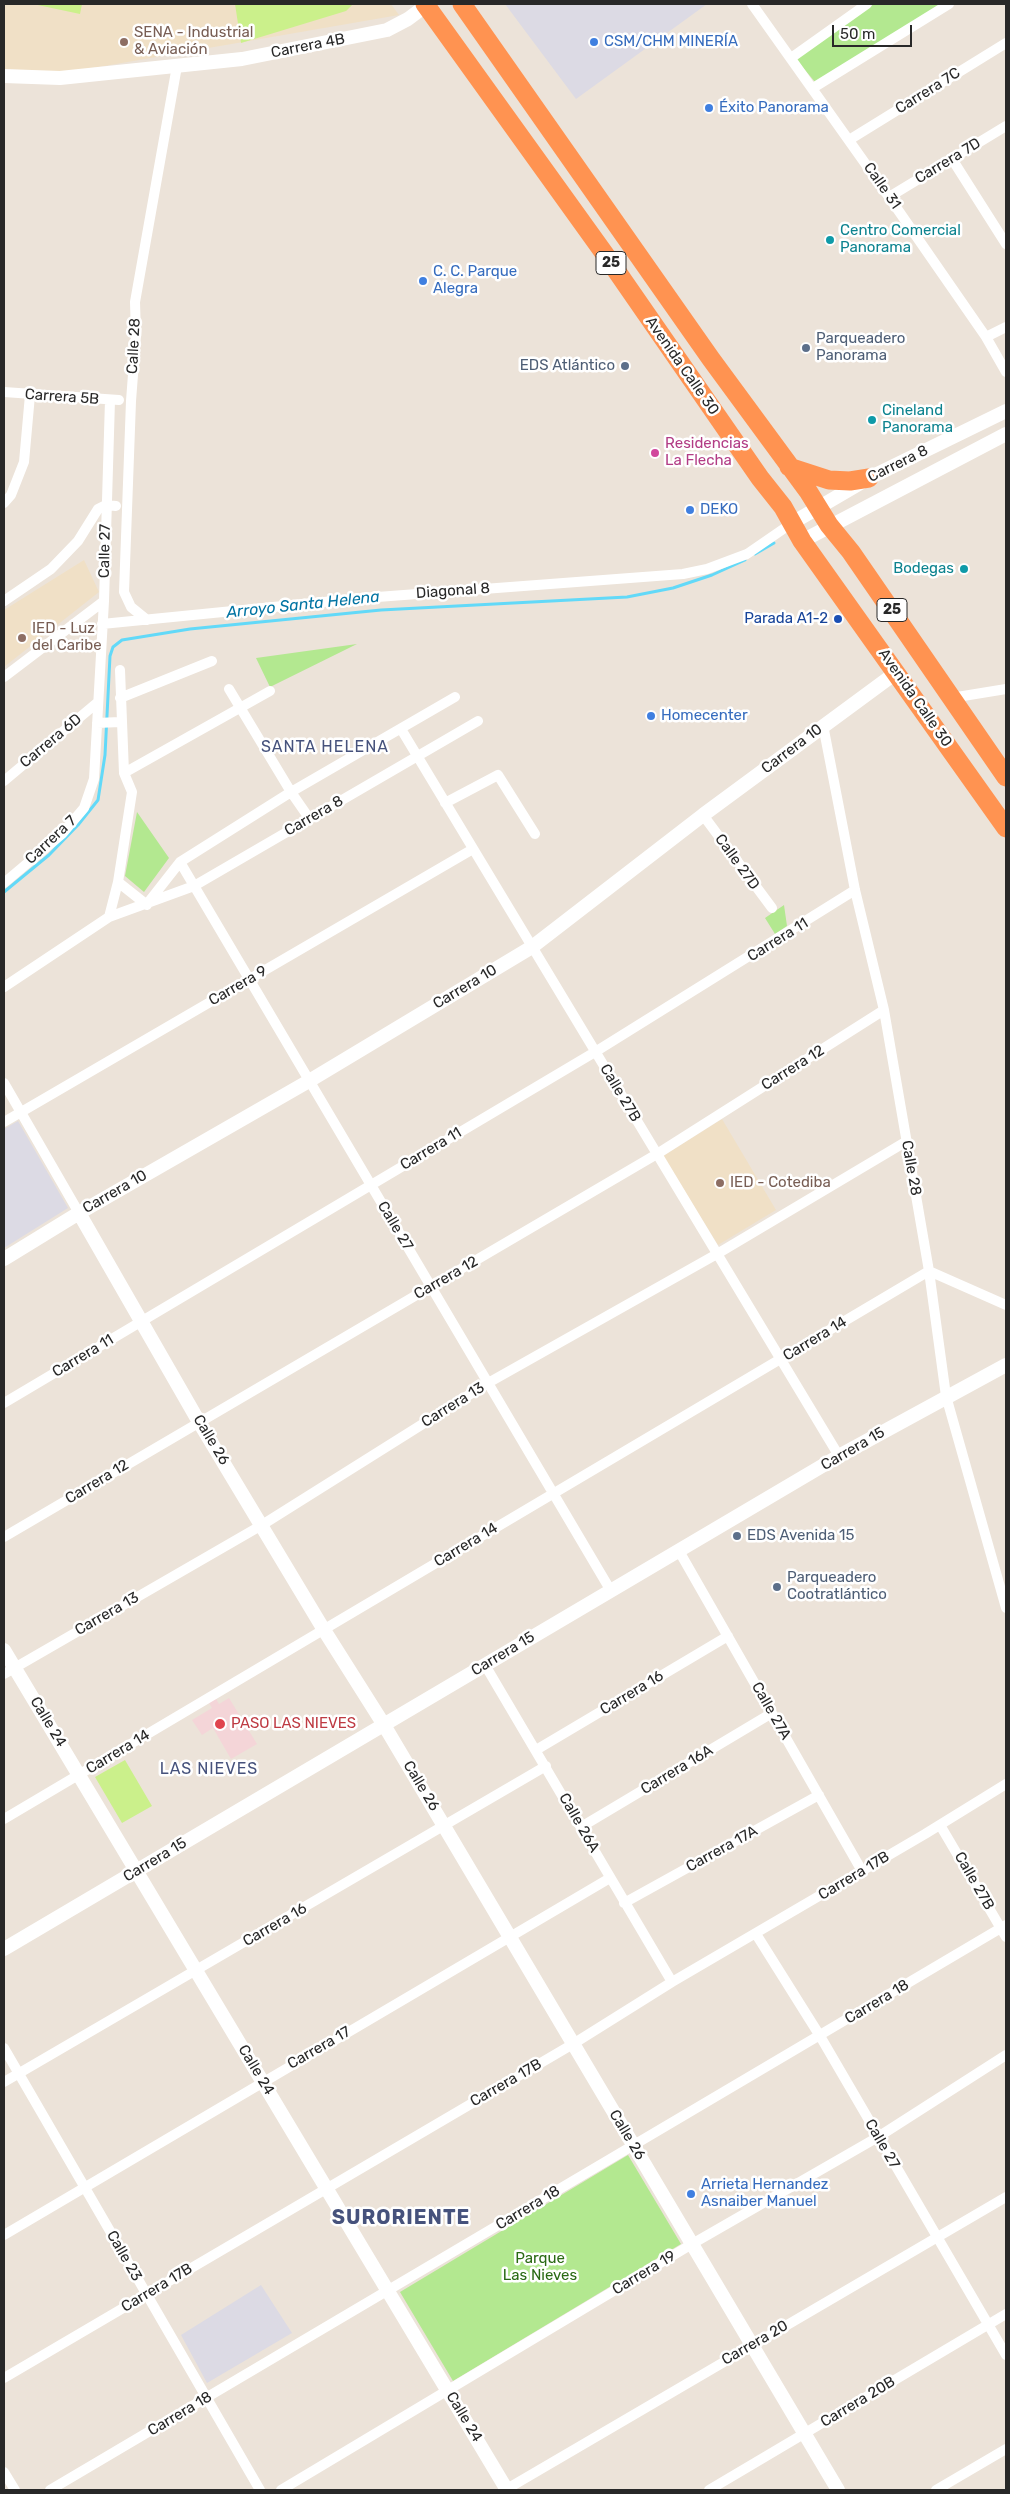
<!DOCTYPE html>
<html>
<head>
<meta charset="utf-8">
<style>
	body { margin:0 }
	#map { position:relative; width:1010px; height:2494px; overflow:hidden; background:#ece3d9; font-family:Rubik,sans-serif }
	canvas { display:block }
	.frame { position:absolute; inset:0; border:5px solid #282828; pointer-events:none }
	.scale { position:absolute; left:832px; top:25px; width:80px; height:22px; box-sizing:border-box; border:2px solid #282828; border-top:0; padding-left:6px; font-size:15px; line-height:18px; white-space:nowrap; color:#282828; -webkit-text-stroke:4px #fff; paint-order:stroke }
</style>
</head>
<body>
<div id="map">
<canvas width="1010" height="2494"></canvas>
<div class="frame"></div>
<div class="scale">50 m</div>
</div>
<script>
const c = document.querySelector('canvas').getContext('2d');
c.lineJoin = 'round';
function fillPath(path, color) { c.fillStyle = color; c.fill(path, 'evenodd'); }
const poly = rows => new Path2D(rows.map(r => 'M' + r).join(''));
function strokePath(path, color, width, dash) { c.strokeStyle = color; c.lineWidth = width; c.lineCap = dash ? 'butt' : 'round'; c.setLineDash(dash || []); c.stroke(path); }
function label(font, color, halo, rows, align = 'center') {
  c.font = font + ' Rubik,sans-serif'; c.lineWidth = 5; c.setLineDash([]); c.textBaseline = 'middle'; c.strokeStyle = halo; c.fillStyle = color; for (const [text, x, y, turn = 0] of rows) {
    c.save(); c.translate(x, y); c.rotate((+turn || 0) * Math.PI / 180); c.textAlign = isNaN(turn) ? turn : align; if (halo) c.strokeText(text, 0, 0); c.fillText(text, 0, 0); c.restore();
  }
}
fillPath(poly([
	[505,4,707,4,576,99],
	[18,1121,68,1208,4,1248,4,1129],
	[261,2285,292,2333,207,2383,181,2335]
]), '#dcdae4');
fillPath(poly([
	[4,4,391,4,399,15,64,73,4,69],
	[84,560,99,592,4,667,4,610],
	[722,1119,776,1210,718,1245,663,1156]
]), '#f0e0c6');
fillPath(poly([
	[215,1697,219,1704,229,1698,257,1744,231,1759,213,1728,202,1735,192,1720,212,1708,208,1701]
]), '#f4d5d8');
fillPath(poly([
	[874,4,942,4,815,82,795,58],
	[357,644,270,687,256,658],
	[137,812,169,858,144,892,125,876],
	[784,905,787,926,775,934,765,918],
	[628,2155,681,2244,453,2381,400,2292]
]), '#b3e890');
fillPath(poly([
	[33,4,82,4,80,14],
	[235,4,353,4,346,11,241,43],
	[125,1760,152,1806,122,1823,95,1777]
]), '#cbf08b');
strokePath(poly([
	[755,554,774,543],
	[4,892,49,855,78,825,98,800,105,755,110,656,113,647,122,640,190,629,381,610,627,597,673,588,712,575,745,560]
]), '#62d9f8', 3);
strokePath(poly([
	[752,4,889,197,986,337,1006,372],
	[791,58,867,4],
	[813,88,949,4],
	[849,140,1006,43],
	[952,159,1006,244],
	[889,197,1006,126],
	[986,337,1006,327],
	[4,392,119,400],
	[4,503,11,495,24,462,30,395],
	[106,505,116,506],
	[4,601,51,569,78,541,98,509,106,505],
	[147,620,131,607,124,592,131,401,136,335,135,302,177,66],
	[102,624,364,598,683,574,707,569,747,554,792,523],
	[4,677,104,601],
	[229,689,291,792,309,818],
	[120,698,212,661],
	[951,698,1006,689],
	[97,723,120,722],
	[823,725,855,890,884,1010,929,1271,946,1396,1006,1608],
	[401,729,839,1456],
	[124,773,270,691],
	[4,781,98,702],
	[445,803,498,775,535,834],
	[703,815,772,908],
	[180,862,611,1591],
	[118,882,147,905],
	[4,883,62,834,84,808,94,779,104,601,110,400],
	[147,904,180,862,291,792,455,697],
	[109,917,118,882,132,792,124,773,120,670],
	[4,987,109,917,194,886,478,721],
	[4,1083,79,1213],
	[4,1122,473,849],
	[4,1403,595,1052,855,890],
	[4,1537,657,1154,884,1010],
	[679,1551,862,1871],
	[485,1665,672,1982],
	[4,1674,262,1525,488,1383,717,1254,907,1141],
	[536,1750,728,1636],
	[4,1819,929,1271,1006,1305],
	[940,1825,1006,1937],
	[581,1827,772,1713],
	[624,1903,819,1795],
	[756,1934,820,2036,1006,2355],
	[4,2048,260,2490],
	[4,2082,546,1766],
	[4,2235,610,1878],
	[4,2378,573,2044,672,1982,925,1834,1006,1784],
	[4,2472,15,2490],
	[50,2490,1006,1925],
	[281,2490,692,2244,878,2137,1006,2055],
	[505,2490,1006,2197],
	[709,2490,1006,2314],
	[936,2490,1006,2449]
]), '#fff', 10);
strokePath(poly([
	[4,76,60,78,242,59,387,30,408,19,428,4],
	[792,523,869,478,1006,411],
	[802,541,1006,434],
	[79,1213,199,1422,324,1630,384,1725,838,2490],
	[4,1259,79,1213,309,1081,532,947,703,815,897,672],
	[4,1650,507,2490],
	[4,1949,839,1456,1006,1365]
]), '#fff', 14);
strokePath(poly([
	[425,4,609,260,760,478,783,507,802,541,1006,828],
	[462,4,711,359,808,491,829,525,851,552,1006,777],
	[789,467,829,480,850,481,869,478]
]), '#ff9351', 19);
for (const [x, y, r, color] of [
	[124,42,5,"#8d6e63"],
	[594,42,5,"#3f7fe0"],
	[709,108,5,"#3f7fe0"],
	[830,240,5,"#0f9aa8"],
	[423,281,5,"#3f7fe0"],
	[806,348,5,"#5c6f8a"],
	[625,366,5,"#5c6f8a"],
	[872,420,5,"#0f9aa8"],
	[655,453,5,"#d1479c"],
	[690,510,5,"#3f7fe0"],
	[964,569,5,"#0f9aa8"],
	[838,619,5,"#1a4fb4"],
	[22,638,5,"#8d6e63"],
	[651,716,5,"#3f7fe0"],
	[720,1183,5,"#8d6e63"],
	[737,1536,5,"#5c6f8a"],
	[777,1587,5,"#5c6f8a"],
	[220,1724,6,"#e0444e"],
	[691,2194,5,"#3f7fe0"]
]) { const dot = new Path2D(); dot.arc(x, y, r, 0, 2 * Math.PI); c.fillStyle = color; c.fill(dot); strokePath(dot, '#fff', 2); }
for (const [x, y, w] of [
	[611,263,30],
	[892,610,30]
]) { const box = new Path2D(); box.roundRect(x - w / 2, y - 11.5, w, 23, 4); c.fillStyle = '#fff'; c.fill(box); strokePath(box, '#282828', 1); }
label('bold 14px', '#282828', null, [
	["25",611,263],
	["25",892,610]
]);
label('15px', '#785e54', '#fff', [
	["SENA - Industrial",134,33],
	["& Aviación",134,50],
	["IED - Luz",32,629],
	["del Caribe",32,646],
	["IED - Cotediba",730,1183]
], 'left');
label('15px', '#366cbe', '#fff', [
	["CSM/CHM MINERÍA",604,42],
	["Éxito Panorama",719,108],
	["C. C. Parque",433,272],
	["Alegra",433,289],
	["DEKO",700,510],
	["Homecenter",661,716],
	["Arrieta Hernandez",701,2185],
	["Asnaiber Manuel",701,2202]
], 'left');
label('15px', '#282828', '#fff', [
	["Carrera 4B",308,46,-11],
	["Carrera 7C",928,91,-32],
	["Carrera 7D",948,161,-31],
	["Calle 31",882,186,55],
	["Calle 28",134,346,-87],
	["Avenida Calle 30",682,366,55],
	["Carrera 5B",62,397,4],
	["Carrera 8",898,464,-26],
	["Calle 27",105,551,-89],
	["Diagonal 8",453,591,-4],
	["Avenida Calle 30",915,698,55],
	["Carrera 6D",51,741,-40],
	["Carrera 10",792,749,-37],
	["Carrera 8",314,816,-30],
	["Carrera 7",51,840,-43],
	["Calle 27D",737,862,54],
	["Carrera 11",778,940,-32],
	["Carrera 9",238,986,-30],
	["Carrera 10",465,987,-31],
	["Carrera 12",793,1068,-32],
	["Calle 27B",620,1093,59],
	["Carrera 11",431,1149,-31],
	["Calle 28",911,1168,80],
	["Carrera 10",115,1192,-30],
	["Calle 27",395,1226,59],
	["Carrera 12",446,1278,-30],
	["Carrera 14",815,1339,-31],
	["Carrera 11",83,1356,-31],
	["Carrera 13",453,1405,-32],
	["Calle 26",211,1440,59],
	["Carrera 15",853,1449,-30],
	["Carrera 12",97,1482,-31],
	["Carrera 14",466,1545,-31],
	["Carrera 13",107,1614,-30],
	["Carrera 15",503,1654,-31],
	["Carrera 16",632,1693,-31],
	["Calle 27A",771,1711,60],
	["Calle 24",48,1722,59],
	["Carrera 14",118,1752,-31],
	["Carrera 16A",677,1770,-31],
	["Calle 26",421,1786,59],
	["Calle 26A",579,1823,60],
	["Carrera 17A",722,1849,-29],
	["Carrera 15",155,1860,-31],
	["Carrera 17B",854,1876,-31],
	["Calle 27B",974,1881,60],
	["Carrera 16",275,1925,-30],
	["Carrera 18",877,2002,-31],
	["Carrera 17",319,2048,-30],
	["Calle 24",256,2070,59],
	["Carrera 17B",506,2083,-30],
	["Calle 26",627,2135,59],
	["Calle 27",882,2144,60],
	["Carrera 18",528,2208,-31],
	["Calle 23",124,2256,60],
	["Carrera 19",644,2273,-31],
	["Carrera 17B",157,2288,-31],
	["Carrera 20",755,2343,-30],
	["Carrera 20B",858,2402,-31],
	["Carrera 18",180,2414,-31],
	["Calle 24",464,2417,59]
]);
label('15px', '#0d838f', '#fff', [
	["Centro Comercial",840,231],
	["Panorama",840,248],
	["Cineland",882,411],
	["Panorama",882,428],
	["Bodegas",954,569,"right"]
], 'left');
label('15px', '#4e5e75', '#fff', [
	["Parqueadero",816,339],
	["Panorama",816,356],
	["EDS Atlántico",615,366,"right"],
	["EDS Avenida 15",747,1536],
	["Parqueadero",787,1578],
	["Cootratlántico",787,1595]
], 'left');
label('15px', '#b23c85', '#fff', [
	["Residencias",665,444],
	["La Flecha",665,461]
], 'left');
label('15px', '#164399', '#fff', [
	["Parada A1-2",828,619]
], 'right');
label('15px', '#be3a42', '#fff', [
	["PASO LAS NIEVES",231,1724]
], 'left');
label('15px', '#2a6a14', '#fff', [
	["Parque",540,2259],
	["Las Nieves",540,2276]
]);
label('italic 16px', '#0274a3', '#fff', [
	["Arroyo Santa Helena",303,605,-6]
]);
c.letterSpacing = '1px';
label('16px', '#46527c', '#fff', [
	["SANTA HELENA",325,747],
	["LAS NIEVES",209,1769]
]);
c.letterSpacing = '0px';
c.letterSpacing = '1px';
label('bold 20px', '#46527c', '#fff', [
	["SURORIENTE",401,2218]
]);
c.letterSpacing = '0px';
</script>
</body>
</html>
